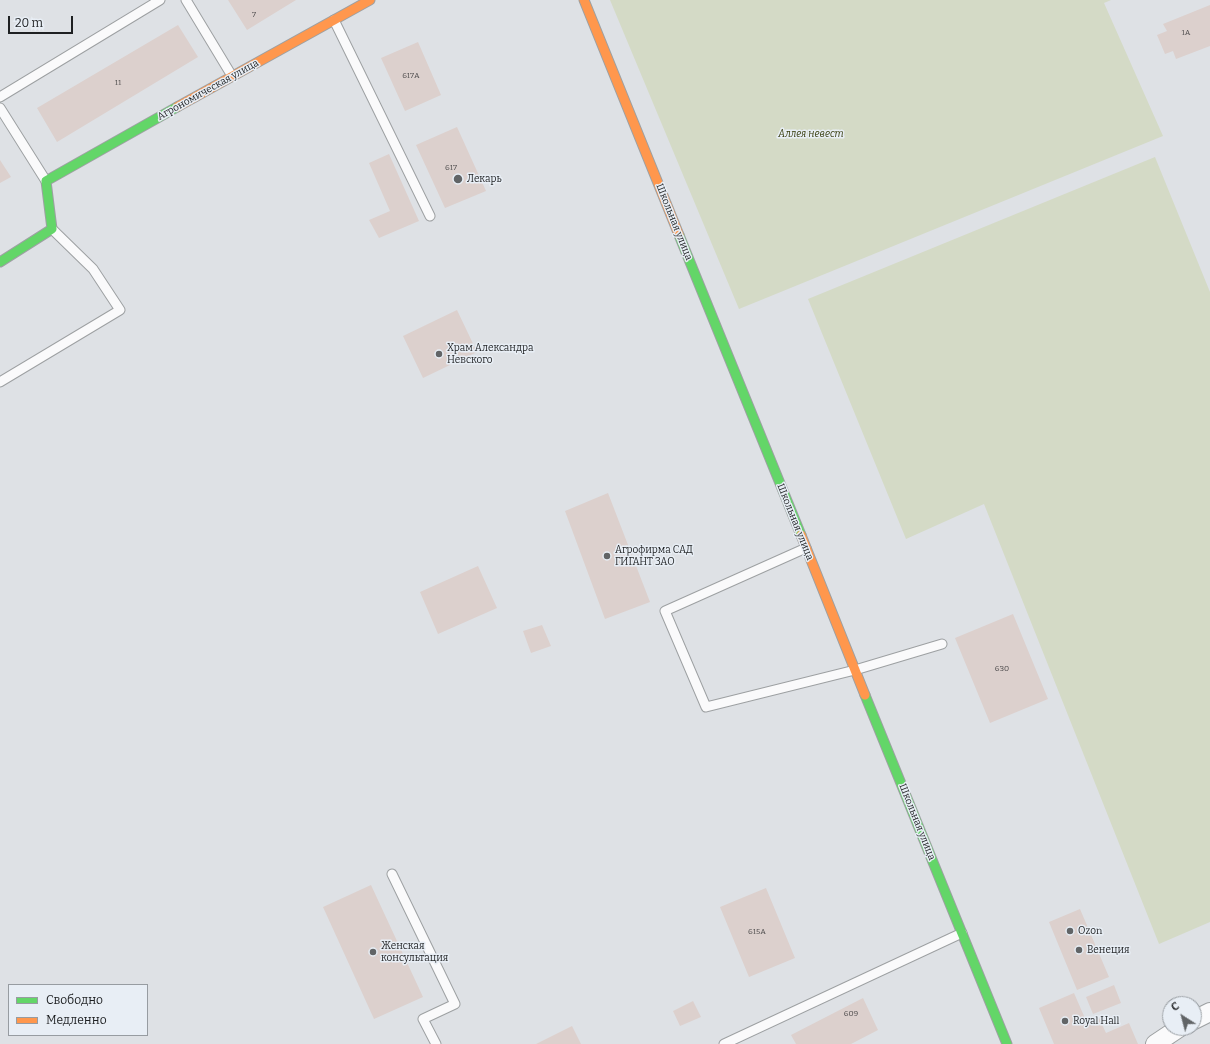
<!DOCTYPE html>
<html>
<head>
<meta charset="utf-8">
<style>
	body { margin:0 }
	#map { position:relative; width:1210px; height:1044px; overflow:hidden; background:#dee1e5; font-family:Bitter,serif }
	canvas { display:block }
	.legend { position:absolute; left:8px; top:984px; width:140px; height:52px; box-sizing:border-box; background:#e8eef5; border:1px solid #979ca1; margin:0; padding:5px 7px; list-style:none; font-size:12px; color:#1e2022 }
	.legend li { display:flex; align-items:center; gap:8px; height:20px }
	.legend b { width:20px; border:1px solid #979ca1 }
	.north { position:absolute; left:1162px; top:996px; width:40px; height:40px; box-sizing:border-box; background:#e8eef5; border:1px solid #979ca1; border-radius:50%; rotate:324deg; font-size:11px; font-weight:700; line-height:16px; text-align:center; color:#1e2022 }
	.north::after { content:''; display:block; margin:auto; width:14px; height:18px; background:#616466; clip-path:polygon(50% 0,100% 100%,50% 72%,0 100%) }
	.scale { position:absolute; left:8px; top:16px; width:65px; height:18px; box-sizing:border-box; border:2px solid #1e2022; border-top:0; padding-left:5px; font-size:12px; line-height:14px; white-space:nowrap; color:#1e2022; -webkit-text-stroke:3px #e8eef5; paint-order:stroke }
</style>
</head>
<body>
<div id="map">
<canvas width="1210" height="1044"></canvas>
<ul class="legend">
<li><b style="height:5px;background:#63d668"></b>Свободно</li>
<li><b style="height:5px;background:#ff974d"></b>Медленно</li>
</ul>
<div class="north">С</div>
<div class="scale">20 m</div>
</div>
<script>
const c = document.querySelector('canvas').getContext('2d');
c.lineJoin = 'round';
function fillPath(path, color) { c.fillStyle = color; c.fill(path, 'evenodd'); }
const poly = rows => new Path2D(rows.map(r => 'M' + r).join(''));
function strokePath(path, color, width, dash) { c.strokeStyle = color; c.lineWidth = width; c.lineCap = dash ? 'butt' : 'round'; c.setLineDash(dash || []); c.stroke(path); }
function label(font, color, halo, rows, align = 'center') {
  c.font = font + ' Bitter,serif'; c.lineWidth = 3; c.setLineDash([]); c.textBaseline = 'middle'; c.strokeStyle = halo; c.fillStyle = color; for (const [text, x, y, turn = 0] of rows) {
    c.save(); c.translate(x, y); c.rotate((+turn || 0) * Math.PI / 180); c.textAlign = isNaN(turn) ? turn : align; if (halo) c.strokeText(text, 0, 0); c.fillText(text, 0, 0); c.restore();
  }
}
fillPath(poly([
	[610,0,1111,0,1104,3,1163,136,739,309],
	[1155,157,1210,292,1210,922,1159,944,984,504,906,539,808,299]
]), '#d4dac6');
fillPath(poly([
	[228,0,296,0,247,30],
	[1210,5,1210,46,1176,59,1173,51,1165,54,1157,35,1167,31,1163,24],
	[178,25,198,57,57,142,37,108],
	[418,42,441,95,405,111,381,58],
	[457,127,486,191,445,208,416,145],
	[389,154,419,221,379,238,369,220,390,211,369,163],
	[0,160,11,177,0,183],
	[457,310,477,352,423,378,403,336],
	[608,493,650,602,605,619,565,511],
	[478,566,497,608,438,634,420,592],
	[1013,614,1048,699,990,723,955,638],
	[542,625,551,646,531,653,523,631],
	[371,885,423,997,374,1019,323,907],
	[766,888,795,958,749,977,720,907],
	[1080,909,1109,977,1077,990,1049,922],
	[1114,985,1121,1003,1093,1014,1086,997],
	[1074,993,1087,1023,1099,1018,1106,1033,1129,1023,1138,1044,1054,1044,1039,1008],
	[863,998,878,1030,851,1044,796,1044,791,1035],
	[693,1001,701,1017,680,1026,673,1011],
	[572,1026,581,1044,536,1044]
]), '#dcd0cd');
const lane = poly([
	[186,0,232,76],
	[334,20,430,216],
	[0,97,160,0],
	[0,108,46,181],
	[0,382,120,310,93,269,52,229],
	[806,548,665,611,706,707,855,670,942,644],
	[392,874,455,1004,423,1019,436,1044],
	[724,1044,962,933]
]);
const street = poly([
	[1194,1020,1210,1012],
	[1155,1044,1179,1028]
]);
const fast = poly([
	[679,235,801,535],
	[0,262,52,229,46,181,177,107],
	[865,695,1007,1044]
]);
const slow = poly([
	[584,0,679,235],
	[177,107,370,0],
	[801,535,865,695]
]);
strokePath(lane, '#9da0a2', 11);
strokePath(street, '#9da0a2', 20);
strokePath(fast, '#9da0a2', 11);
strokePath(slow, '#9da0a2', 11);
strokePath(lane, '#fafafb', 9);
strokePath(street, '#fafafb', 18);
strokePath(fast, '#63d668', 9);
strokePath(slow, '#ff974d', 9);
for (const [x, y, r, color] of [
	[458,179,5,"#616466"],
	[439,354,4,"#616466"],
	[607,556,4,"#616466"],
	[1070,931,4,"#616466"],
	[1079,950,4,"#616466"],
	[373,952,4,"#616466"],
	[1065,1021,4,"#616466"]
]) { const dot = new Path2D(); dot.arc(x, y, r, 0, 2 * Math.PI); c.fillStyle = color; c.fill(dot); strokePath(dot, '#e8eef5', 1.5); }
label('8px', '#4e4c4d', null, [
	["7",254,15],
	["1А",1186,33],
	["617А",411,76],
	["11",118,83],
	["617",451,168],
	["630",1002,669],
	["615А",757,932],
	["609",851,1014]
]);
label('10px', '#1e2022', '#e8eef5', [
	["Агрономическая улица",208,90,-29],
	["Школьная улица",674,222,68],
	["Школьная улица",795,522,68],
	["Школьная улица",917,822,68]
]);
label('italic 10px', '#333908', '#e8eef5', [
	["Аллея невест",811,134]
]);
label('10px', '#1e2022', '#e8eef5', [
	["Лекарь",467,179],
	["Храм Александра",447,348],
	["Невского",447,360],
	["Агрофирма САД",615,550],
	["ГИГАНТ ЗАО",615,562],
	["Ozon",1078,931],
	["Женская",381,946],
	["консультация",381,958],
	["Венеция",1087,950],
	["Royal Hall",1073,1021]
], 'left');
</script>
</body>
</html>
